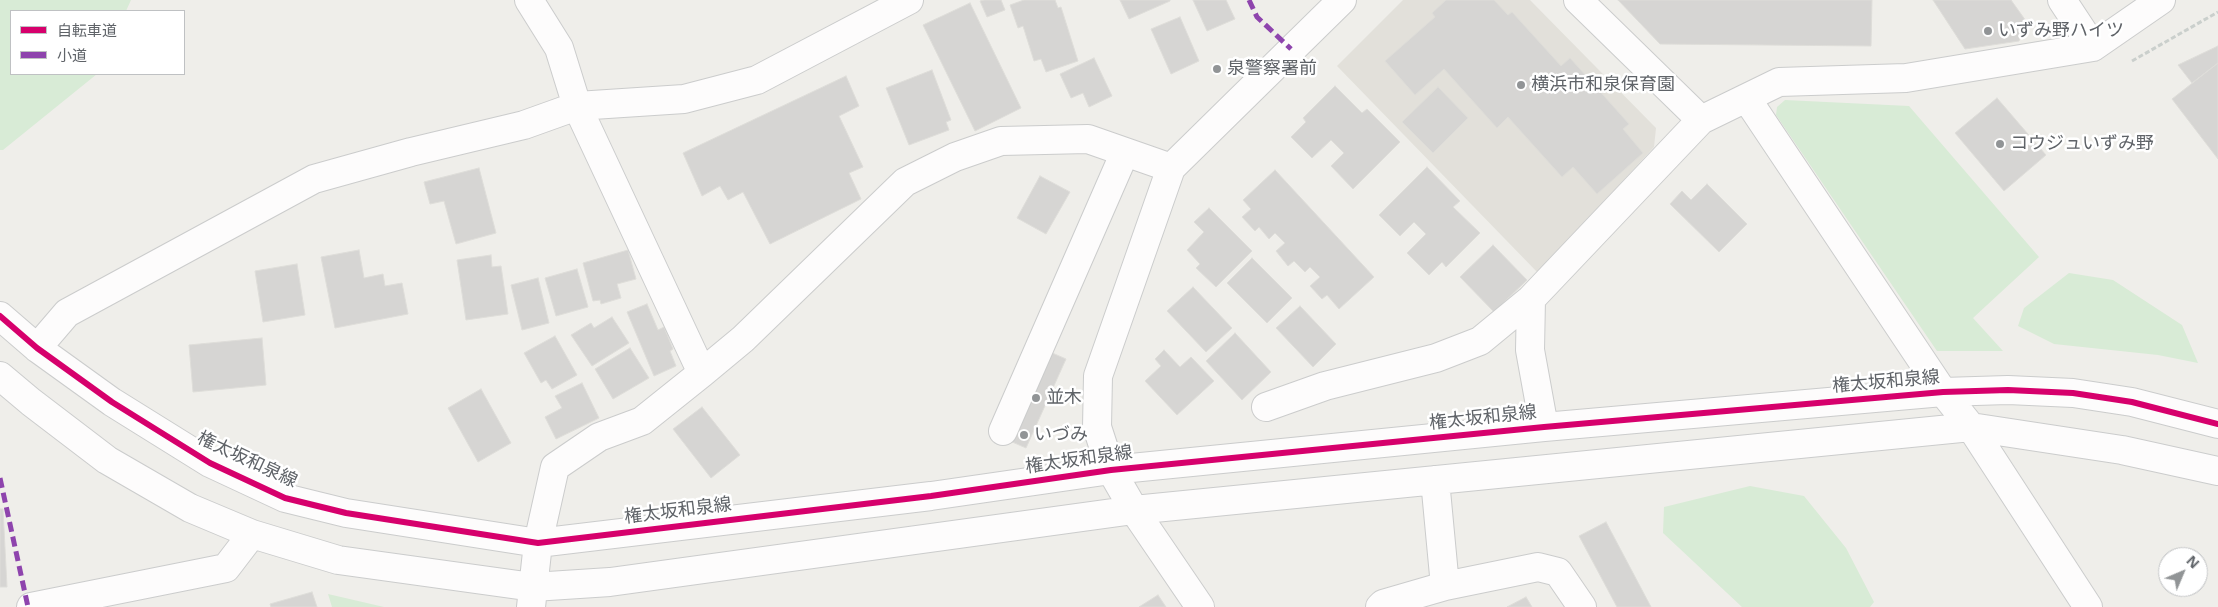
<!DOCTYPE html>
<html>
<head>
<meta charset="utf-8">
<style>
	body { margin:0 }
	#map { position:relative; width:2218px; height:607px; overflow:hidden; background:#efeeea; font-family:"Open Sans","Noto Sans JP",sans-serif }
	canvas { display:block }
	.legend { position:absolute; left:10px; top:10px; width:175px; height:65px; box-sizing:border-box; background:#fff; border:1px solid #bfc1c3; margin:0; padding:6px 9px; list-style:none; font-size:15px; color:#5f6368 }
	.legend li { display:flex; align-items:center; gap:10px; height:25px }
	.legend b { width:25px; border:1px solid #bfc1c3 }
	.north { position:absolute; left:2158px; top:547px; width:50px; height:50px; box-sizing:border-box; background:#fff; border:1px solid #bfc1c3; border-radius:50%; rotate:45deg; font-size:14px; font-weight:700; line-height:20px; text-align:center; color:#5f6368 }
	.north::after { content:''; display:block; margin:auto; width:18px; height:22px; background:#919496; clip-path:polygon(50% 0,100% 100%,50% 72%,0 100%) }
</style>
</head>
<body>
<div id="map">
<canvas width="2218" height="607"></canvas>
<ul class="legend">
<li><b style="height:6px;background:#d6006c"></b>自転車道</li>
<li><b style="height:6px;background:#8e44ad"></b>小道</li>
</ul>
<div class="north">N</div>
</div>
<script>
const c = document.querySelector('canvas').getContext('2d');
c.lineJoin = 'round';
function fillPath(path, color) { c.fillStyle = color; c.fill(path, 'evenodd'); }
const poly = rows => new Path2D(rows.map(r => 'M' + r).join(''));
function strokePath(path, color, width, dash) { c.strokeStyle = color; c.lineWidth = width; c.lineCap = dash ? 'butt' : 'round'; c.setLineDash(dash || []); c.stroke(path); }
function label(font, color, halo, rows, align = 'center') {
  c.font = font + ' "Open Sans","Noto Sans JP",sans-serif'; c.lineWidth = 5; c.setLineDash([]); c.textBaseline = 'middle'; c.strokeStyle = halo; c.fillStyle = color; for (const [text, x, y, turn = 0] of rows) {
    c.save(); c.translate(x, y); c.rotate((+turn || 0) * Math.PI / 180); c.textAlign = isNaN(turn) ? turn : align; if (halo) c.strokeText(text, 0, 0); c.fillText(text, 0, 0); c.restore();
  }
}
fillPath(poly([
	[1403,0,1530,0,1656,128,1654,147,1538,273,1337,66]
]), '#e2e0da');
fillPath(poly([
	[0,0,131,0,126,11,11,11,11,74,97,74,3,150,0,150],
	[1785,100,1909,106,2039,257,1973,318,2003,351,1937,351,1776,115,1777,107],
	[2069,273,2113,280,2182,325,2198,363,2158,355,2054,344,2018,326,2024,308],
	[1750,486,1804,496,1846,548,1874,602,1870,607,1742,607,1663,533,1664,507],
	[328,594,384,607,332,607]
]), '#d8ebd6');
const building = poly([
	[984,0,1001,0,1005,10,987,17,980,1,984,0],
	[1024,0,1055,0,1058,8,1061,7,1078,61,1046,72,1041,59,1034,61,1023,26,1018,28,1010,5,1024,0],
	[1120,0,1170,0,1170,1,1129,19,1120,0],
	[1193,0,1226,0,1235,19,1207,31,1193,0],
	[1446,0,1494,0,1508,15,1512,12,1561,66,1570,58,1629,124,1623,129,1643,153,1597,194,1573,167,1562,177,1508,117,1497,128,1444,69,1415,95,1385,61,1435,17,1432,13,1446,0],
	[1618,0,1872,0,1871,46,1660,44,1618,0],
	[1933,0,2011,0,2026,21,2019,41,1965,49,1933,0],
	[970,3,1021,108,975,131,923,25,970,3],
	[1180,17,1199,61,1171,74,1151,29,1180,17],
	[2218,46,2218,63,2192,83,2178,65,2218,46],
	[1094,58,1112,96,1089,107,1083,93,1071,98,1060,74,1094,58],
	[2218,63,2218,159,2172,99,2218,63],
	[932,70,951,120,946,122,949,130,909,145,886,88,932,70],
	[846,76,859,106,839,116,863,167,849,173,861,199,770,244,743,192,728,200,720,186,702,196,683,153,846,76],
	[1335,86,1362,113,1367,109,1400,142,1353,189,1331,166,1344,153,1331,140,1312,158,1291,137,1306,122,1303,118,1335,86],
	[1438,87,1468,118,1433,153,1402,122,1438,87],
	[1997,98,2046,155,2004,191,1955,133,1997,98],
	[1427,167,1460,201,1453,207,1480,233,1446,267,1442,262,1429,275,1407,253,1426,234,1414,222,1400,236,1379,215,1427,167],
	[479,168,496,233,456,244,444,201,430,204,424,182,479,168],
	[1275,170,1374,277,1339,309,1327,295,1322,299,1310,286,1320,277,1310,267,1305,272,1294,261,1288,266,1276,251,1285,243,1275,233,1269,239,1259,227,1255,231,1242,217,1251,209,1243,200,1275,170],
	[1040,176,1070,192,1046,234,1017,218,1040,176],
	[1707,184,1747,224,1719,252,1670,204,1682,191,1691,200,1707,184],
	[1209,208,1252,251,1216,287,1196,268,1200,264,1187,250,1204,232,1194,222,1209,208],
	[1493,245,1527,280,1494,312,1460,277,1493,245],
	[359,250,364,278,383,274,385,286,402,283,408,314,335,328,321,257,359,250],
	[628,250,636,279,617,284,621,298,601,304,600,300,593,301,583,263,628,250],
	[491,255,492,267,501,266,508,314,466,320,457,260,491,255],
	[1252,258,1292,298,1267,323,1227,283,1252,258],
	[297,264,305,315,263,322,255,271,297,264],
	[577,269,588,307,556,316,545,278,577,269],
	[538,278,549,323,522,330,511,285,538,278],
	[1193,287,1232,328,1206,352,1167,311,1193,287],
	[647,304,658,330,664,327,673,349,670,351,676,366,654,376,627,312,647,304],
	[1300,306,1336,344,1313,367,1276,328,1300,306],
	[612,317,629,343,592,366,571,335,591,323,594,328,612,317],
	[1235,333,1271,372,1242,400,1206,361,1235,333],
	[555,336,577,375,552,389,546,380,541,383,524,353,555,336],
	[262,338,266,385,193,392,189,345,262,338],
	[630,348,649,378,613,399,595,369,630,348],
	[1164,350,1180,367,1191,357,1214,381,1177,415,1145,381,1161,366,1155,359,1164,350],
	[1050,352,1066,359,1026,448,1010,441,1050,352],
	[582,383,599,418,556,439,545,417,562,408,555,396,582,383],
	[481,389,511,443,478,462,448,408,481,389],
	[702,407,740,455,711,478,673,429,702,407],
	[0,509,3,509,7,587,0,587,0,509],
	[1606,522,1651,607,1617,607,1579,536,1606,522],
	[312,592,317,607,271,607,270,604,312,592],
	[1158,595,1166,607,1139,607,1158,595],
	[1526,597,1532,607,1507,607,1526,597]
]);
fillPath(building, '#d6d5d3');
strokePath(building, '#deddd9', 1);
const minor = poly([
	[529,0,559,48,577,106,702,373],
	[1578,0,1701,120],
	[2062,0,2093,47],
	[1747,99,1943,392,1971,427,2088,607],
	[1531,299,1530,350,1544,427],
	[0,316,37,348,112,402,210,463,285,498,346,513,538,543,931,496,1111,470,1544,427,1943,392,2008,390,2073,393,2132,402,2218,424],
	[37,348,67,313,314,179,411,152,524,125,577,106,684,99,757,80,909,0],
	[0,376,31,402,107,460,190,508,252,534,338,560,533,587,610,582,1134,510,1971,427,2122,450,2218,471],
	[1266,407,1325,386,1436,358,1480,341,1531,299,1701,120,1779,82,1906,78,2093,47,2161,0],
	[1003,431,1125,152],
	[1445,586,1538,567,1558,572,1582,607],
	[31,607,226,568,252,534],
	[531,607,538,543,555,467,599,437,642,421,702,373,743,339,905,182,955,157,1001,141,1088,139,1171,168],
	[1200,607,1134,510,1111,470,1097,427,1098,376,1171,168,1342,0],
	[1380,607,1383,604,1445,586,1435,480]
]);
strokePath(minor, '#cbcccc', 30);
strokePath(poly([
	[2132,61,2218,12]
]), '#cacfcc', 3, [5, 2.5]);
strokePath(minor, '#fdfcfc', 28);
strokePath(poly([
	[1249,0,1257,17,1291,49],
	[0,478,28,607]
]), '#8e44ad', 5, [10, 5]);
strokePath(poly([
	[0,316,37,348,112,402,210,463,285,498,346,513,538,543,931,496,1111,470,1544,427,1943,392,2008,390,2073,393,2132,402,2218,424]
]), '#d6006c', 6);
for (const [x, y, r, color] of [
	[1988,31,5,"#919496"],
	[1217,69,5,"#919496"],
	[1521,85,5,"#919496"],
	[2000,144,5,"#919496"],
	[1036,398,5,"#919496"],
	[1024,435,5,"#919496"]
]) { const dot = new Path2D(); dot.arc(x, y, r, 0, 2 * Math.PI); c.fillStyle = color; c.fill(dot); strokePath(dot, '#fff', 2); }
label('18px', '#5f6368', '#fff', [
	["いずみ野ハイツ",1998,31],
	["泉警察署前",1227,69],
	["横浜市和泉保育園",1531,85],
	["コウジュいずみ野",2010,144],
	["並木",1046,398],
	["いづみ",1034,435]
], 'left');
label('18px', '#5f6368', '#fff', [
	["権太坂和泉線",1886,382,-5],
	["権太坂和泉線",1483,418,-6],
	["権太坂和泉線",247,460,25],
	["権太坂和泉線",1079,460,-8],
	["権太坂和泉線",678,511,-7]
]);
</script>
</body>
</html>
